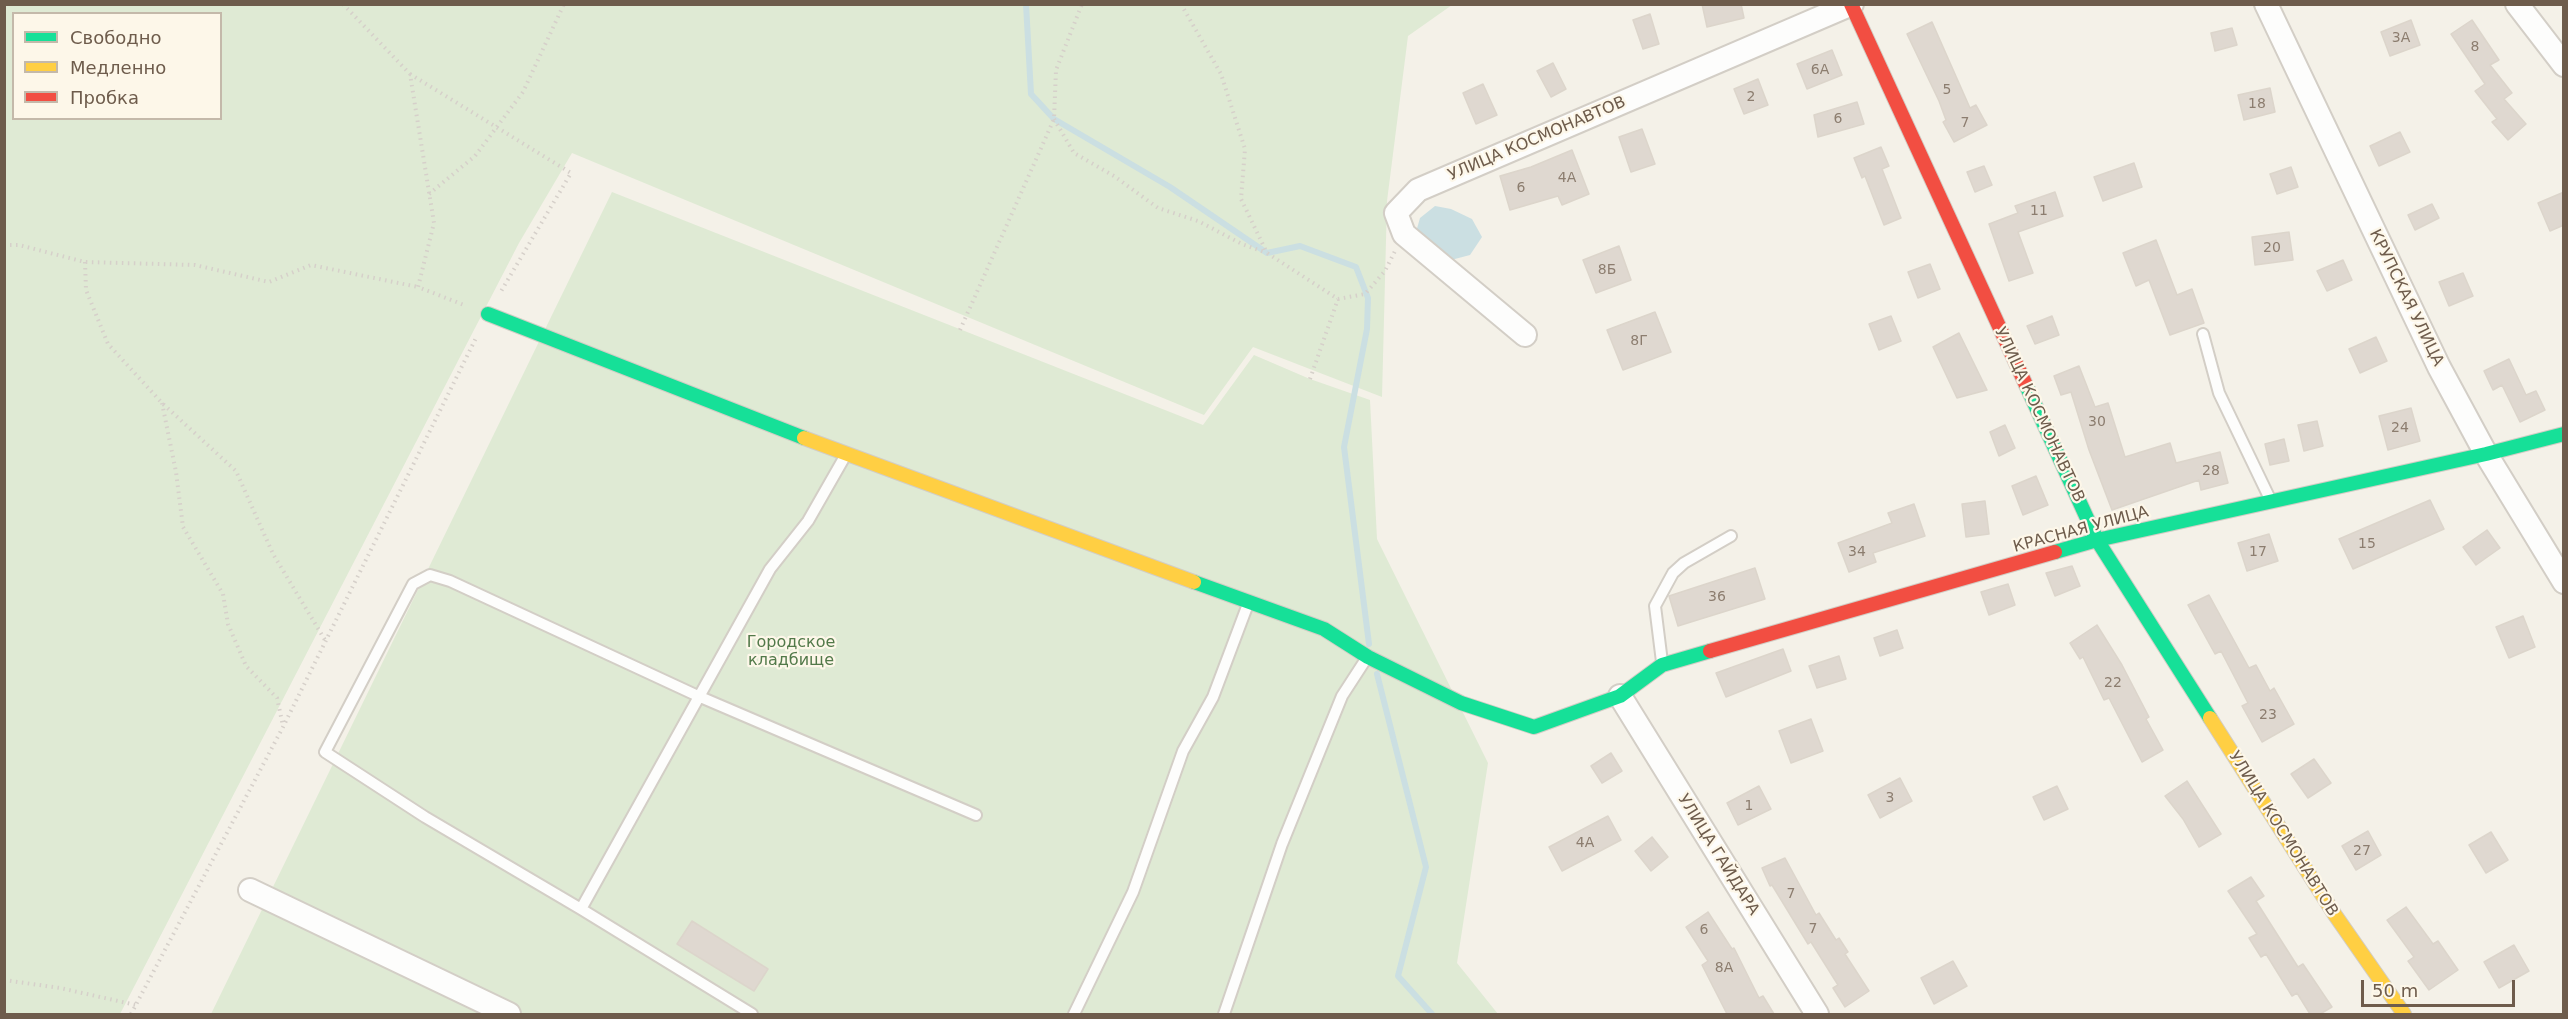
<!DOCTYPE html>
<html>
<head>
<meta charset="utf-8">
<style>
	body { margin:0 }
	#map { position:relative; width:2568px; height:1019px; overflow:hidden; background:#f4f1e8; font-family:"DejaVu Sans",sans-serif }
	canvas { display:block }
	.frame { position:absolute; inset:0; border:6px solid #6e5c4c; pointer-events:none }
	.legend { position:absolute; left:12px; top:12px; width:210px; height:108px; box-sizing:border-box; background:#fdf7e9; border:2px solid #c4b9aa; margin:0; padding:8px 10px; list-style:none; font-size:18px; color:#6e5c4c }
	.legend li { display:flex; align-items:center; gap:12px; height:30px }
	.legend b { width:30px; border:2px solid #c4b9aa }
	.scale { position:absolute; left:2361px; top:980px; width:154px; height:27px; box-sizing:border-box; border:3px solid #6e5c4c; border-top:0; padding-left:8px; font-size:18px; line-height:21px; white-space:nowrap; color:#6e5c4c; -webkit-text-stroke:4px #fdf7e9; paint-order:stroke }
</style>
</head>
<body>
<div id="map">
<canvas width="2568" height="1019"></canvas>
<div class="frame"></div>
<ul class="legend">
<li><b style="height:8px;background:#16e098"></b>Свободно</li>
<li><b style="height:8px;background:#ffcf43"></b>Медленно</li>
<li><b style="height:8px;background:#f24e42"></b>Пробка</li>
</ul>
<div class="scale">50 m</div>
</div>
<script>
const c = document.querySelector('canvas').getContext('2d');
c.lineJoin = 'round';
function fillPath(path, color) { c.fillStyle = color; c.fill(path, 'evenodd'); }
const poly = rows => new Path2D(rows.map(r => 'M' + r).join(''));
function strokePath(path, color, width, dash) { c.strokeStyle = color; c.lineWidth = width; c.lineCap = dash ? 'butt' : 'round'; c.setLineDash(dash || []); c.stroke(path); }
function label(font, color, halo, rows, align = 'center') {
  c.font = font + ' "DejaVu Sans",sans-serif'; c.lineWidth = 4.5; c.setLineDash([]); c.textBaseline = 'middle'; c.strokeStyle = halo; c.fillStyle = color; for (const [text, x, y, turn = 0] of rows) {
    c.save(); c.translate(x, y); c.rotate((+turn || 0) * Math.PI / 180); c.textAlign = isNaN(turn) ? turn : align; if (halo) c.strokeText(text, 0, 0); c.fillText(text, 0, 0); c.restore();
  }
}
fillPath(poly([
	[5,5,1452,5,1408,36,1387,201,1382,397,1253,347,1204,415,572,153,519,243,120,1014,5,1014],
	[14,14,220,14,220,118,14,118],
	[612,192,1203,425,1254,355,1310,379,1370,400,1377,539,1488,763,1457,963,1498,1014,211,1014]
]), '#dfead4');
fillPath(poly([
	[1435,206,1451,209,1472,219,1482,237,1470,255,1451,260,1416,232,1420,218]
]), '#cbdfe2');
strokePath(poly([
	[1026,4,1031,94,1054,119,1170,187,1267,253,1300,246,1356,267,1368,298,1367,329,1344,447,1369,644],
	[1377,674,1426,867,1398,976,1432,1014]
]), '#cbdfe2', 6);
const building = poly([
	[1702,4,1741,4,1744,18,1707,27,1702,4],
	[1650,14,1659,44,1643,49,1633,20,1650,14],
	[2411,20,2420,45,2390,56,2381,32,2411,20],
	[2472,20,2499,60,2490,65,2512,93,2504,99,2526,124,2508,140,2492,122,2497,119,2475,91,2485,84,2451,34,2472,20],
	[1932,22,1970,108,1976,105,1987,125,1954,142,1943,122,1946,120,1939,101,1907,34,1932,22],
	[2232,28,2237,45,2215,51,2211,33,2232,28],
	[1832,50,1842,75,1807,89,1797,64,1832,50],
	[1553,63,1566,89,1551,97,1537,71,1553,63],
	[1758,79,1768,105,1744,114,1734,89,1758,79],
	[1483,84,1497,115,1476,124,1463,93,1483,84],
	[2270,88,2275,112,2244,120,2238,95,2270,88],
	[1857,102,1864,124,1818,137,1814,115,1857,102],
	[1642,129,1655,164,1631,172,1619,137,1642,129],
	[2400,132,2410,152,2379,166,2370,146,2400,132],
	[1881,147,1889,166,1882,169,1901,218,1884,225,1865,176,1862,178,1854,158,1881,147],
	[1572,150,1589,194,1562,205,1558,196,1510,210,1500,176,1531,167,1572,150],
	[2134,163,2142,187,2103,201,2094,177,2134,163],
	[1984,166,1992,185,1975,192,1967,172,1984,166],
	[2291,167,2298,187,2277,194,2270,174,2291,167],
	[2055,192,2063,216,2018,232,2033,273,2009,281,1989,224,2018,213,2015,206,2055,192],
	[2564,192,2564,225,2550,231,2538,203,2564,192],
	[2432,204,2439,218,2415,230,2408,215,2432,204],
	[2289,232,2293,260,2255,265,2252,237,2289,232],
	[2156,240,2177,295,2192,289,2204,323,2170,335,2149,280,2136,286,2123,253,2156,240],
	[1619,246,1631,280,1596,293,1583,260,1619,246],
	[2343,260,2352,280,2327,291,2317,271,2343,260],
	[1930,264,1940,289,1918,298,1908,272,1930,264],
	[2463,273,2473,296,2449,306,2439,282,2463,273],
	[1655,312,1671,352,1623,370,1607,330,1655,312],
	[1891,316,1901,341,1879,350,1869,324,1891,316],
	[2052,316,2059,335,2035,344,2027,326,2052,316],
	[1959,333,1987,390,1957,398,1933,347,1959,333],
	[2376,337,2387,361,2360,373,2349,349,2376,337],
	[2509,359,2526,395,2536,391,2545,410,2520,422,2502,385,2493,390,2484,371,2509,359],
	[2079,366,2095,407,2108,403,2125,457,2170,443,2176,463,2220,452,2228,483,2201,490,2199,480,2112,510,2089,450,2071,392,2061,395,2054,376,2079,366],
	[2411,408,2420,441,2388,450,2379,416,2411,408],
	[2317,421,2323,446,2304,451,2298,425,2317,421],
	[2005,425,2015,448,1999,456,1990,432,2005,425],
	[2284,439,2289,461,2270,465,2265,444,2284,439],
	[2036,476,2048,505,2023,515,2012,486,2036,476],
	[2430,500,2444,529,2353,569,2339,539,2430,500],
	[1985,501,1989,534,1966,537,1962,504,1985,501],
	[1914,504,1925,536,1873,553,1876,562,1849,572,1838,543,1892,523,1888,513,1914,504],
	[2487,530,2500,548,2476,565,2463,547,2487,530],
	[2269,534,2278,561,2247,571,2238,543,2269,534],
	[2072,566,2080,586,2055,596,2046,573,2072,566],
	[1755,568,1765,599,1678,626,1669,596,1755,568],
	[2008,584,2015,605,1989,615,1981,592,2008,584],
	[2209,595,2249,668,2256,665,2270,691,2274,688,2294,724,2262,742,2242,706,2248,703,2221,651,2215,654,2188,605,2209,595],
	[2523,616,2535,647,2509,658,2496,627,2523,616],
	[2097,625,2122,665,2149,717,2146,719,2163,750,2142,762,2109,698,2104,700,2083,657,2080,659,2070,643,2097,625],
	[1897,630,1903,648,1880,656,1874,638,1897,630],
	[1783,649,1791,671,1726,697,1716,673,1783,649],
	[1839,656,1846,679,1817,688,1809,666,1839,656],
	[1811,719,1823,751,1791,763,1779,731,1811,719],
	[1611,753,1622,771,1602,783,1591,766,1611,753],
	[2314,759,2331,783,2308,798,2291,774,2314,759],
	[1900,778,1912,801,1880,818,1868,795,1900,778],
	[2187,781,2221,834,2199,847,2183,819,2165,796,2187,781],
	[1759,786,1771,809,1738,825,1727,803,1759,786],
	[2057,786,2068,809,2044,820,2033,797,2057,786],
	[1608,816,1621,840,1562,871,1549,847,1608,816],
	[2368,831,2381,855,2356,870,2342,846,2368,831],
	[2491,832,2508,860,2486,873,2469,845,2491,832],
	[1652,837,1668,857,1651,871,1635,851,1652,837],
	[1785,858,1816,915,1819,913,1836,940,1839,938,1848,952,1845,954,1869,991,1845,1007,1833,988,1838,985,1811,942,1808,944,1772,885,1770,886,1762,868,1785,858],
	[2251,877,2264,896,2256,901,2298,967,2303,964,2332,1007,2320,1014,2310,1014,2297,993,2292,996,2266,954,2261,957,2249,938,2257,934,2228,891,2251,877],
	[2406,907,2433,944,2438,941,2458,970,2429,990,2408,961,2414,957,2387,920,2406,907],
	[1708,912,1732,949,1734,948,1759,998,1763,996,1774,1014,1727,1014,1702,965,1708,961,1686,927,1708,912],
	[692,921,768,969,754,991,677,944,692,921],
	[2514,945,2529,971,2499,988,2484,962,2514,945],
	[1953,961,1967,986,1934,1004,1921,978,1953,961]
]);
fillPath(building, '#dfd8d0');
strokePath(building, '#dcd5cb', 1.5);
const lane = poly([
	[2203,334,2219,393,2270,499],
	[1662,662,1655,606,1673,573,1684,563,1731,536],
	[581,909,770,569,808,521,844,458],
	[752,1014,581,909,425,817,325,752,413,584,430,575,450,581,698,696,976,815],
	[1074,1014,1133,892,1183,751,1213,697,1248,604],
	[1224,1014,1282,844,1342,696,1366,659]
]);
const street = poly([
	[2266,4,2439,367,2486,454,2564,582],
	[2517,4,2564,65],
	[1525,335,1404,234,1396,213,1418,190,1852,4],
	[1620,696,1817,1014],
	[250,890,509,1014]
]);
const fast = poly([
	[488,314,804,438],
	[2026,385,2097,540,2210,718],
	[2055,552,2097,540,2486,454,2564,434],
	[1194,582,1324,629,1368,657,1461,703,1534,727,1620,696,1662,665,1710,651]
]);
const slow = poly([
	[804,438,1194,582],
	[2210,718,2335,915,2404,1014]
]);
const jam = poly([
	[1851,4,2026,385],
	[1710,651,2055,552]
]);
strokePath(lane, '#d3cec6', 14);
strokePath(street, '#d3cec6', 26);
strokePath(fast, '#d2cdc5', 16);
strokePath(slow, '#d2cdc5', 16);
strokePath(jam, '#d2cdc5', 16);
strokePath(poly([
	[343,4,410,74,434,223,418,287,464,305],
	[1181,4,1221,74,1245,149,1241,199,1267,253,1338,299,1365,294,1385,271,1395,251],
	[410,74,571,173,500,293],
	[1054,119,1074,153,1114,176,1158,208,1198,221,1242,244,1267,253],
	[429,194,475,156,523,92,564,4],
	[4,245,19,245,85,262,195,265,269,282,311,265,418,287],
	[85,262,86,290,108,344,162,403,236,471,273,554,325,640],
	[960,330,1054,119,1056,70,1082,4],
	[1310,379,1338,299],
	[162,403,176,472,183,527,223,594,228,624,246,666,277,698,283,726],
	[4,980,60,988,136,1005],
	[131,1014,283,727,477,336]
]), '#d6d0ca', 4, [1.5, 4.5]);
strokePath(lane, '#fdfdfc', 10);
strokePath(street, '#fdfdfc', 22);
strokePath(fast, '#16e098', 14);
strokePath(slow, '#ffcf43', 14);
strokePath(jam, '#f24e42', 14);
label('14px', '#8c7d6f', null, [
	["3А",2401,38],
	["8",2475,47],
	["6А",1820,70],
	["5",1947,90],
	["2",1751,97],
	["18",2257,104],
	["6",1838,119],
	["7",1965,123],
	["4А",1567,178],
	["6",1521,188],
	["11",2039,211],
	["20",2272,248],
	["8Б",1607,270],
	["8Г",1639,341],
	["30",2097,422],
	["24",2400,428],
	["28",2211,471],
	["15",2367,544],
	["34",1857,552],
	["17",2258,552],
	["36",1717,597],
	["22",2113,683],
	["23",2268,715],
	["3",1890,798],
	["1",1749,806],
	["4А",1585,843],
	["27",2362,851],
	["7",1791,894],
	["7",1813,929],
	["6",1704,930],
	["8А",1724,968]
]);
label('16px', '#6e5c4c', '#fdf7e9', [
	["УЛИЦА КОСМОНАВТОВ",1537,139,-23],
	["КРУПСКАЯ УЛИЦА",2406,298,64],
	["УЛИЦА КОСМОНАВТОВ",2039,415,65],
	["КРАСНАЯ УЛИЦА",2081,530,-15],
	["УЛИЦА КОСМОНАВТОВ",2283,834,58],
	["УЛИЦА ГАЙДАРА",1718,855,58]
]);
label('16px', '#527949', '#fdf7e9', [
	["Городское",791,643],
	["кладбище",791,661]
]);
</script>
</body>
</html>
